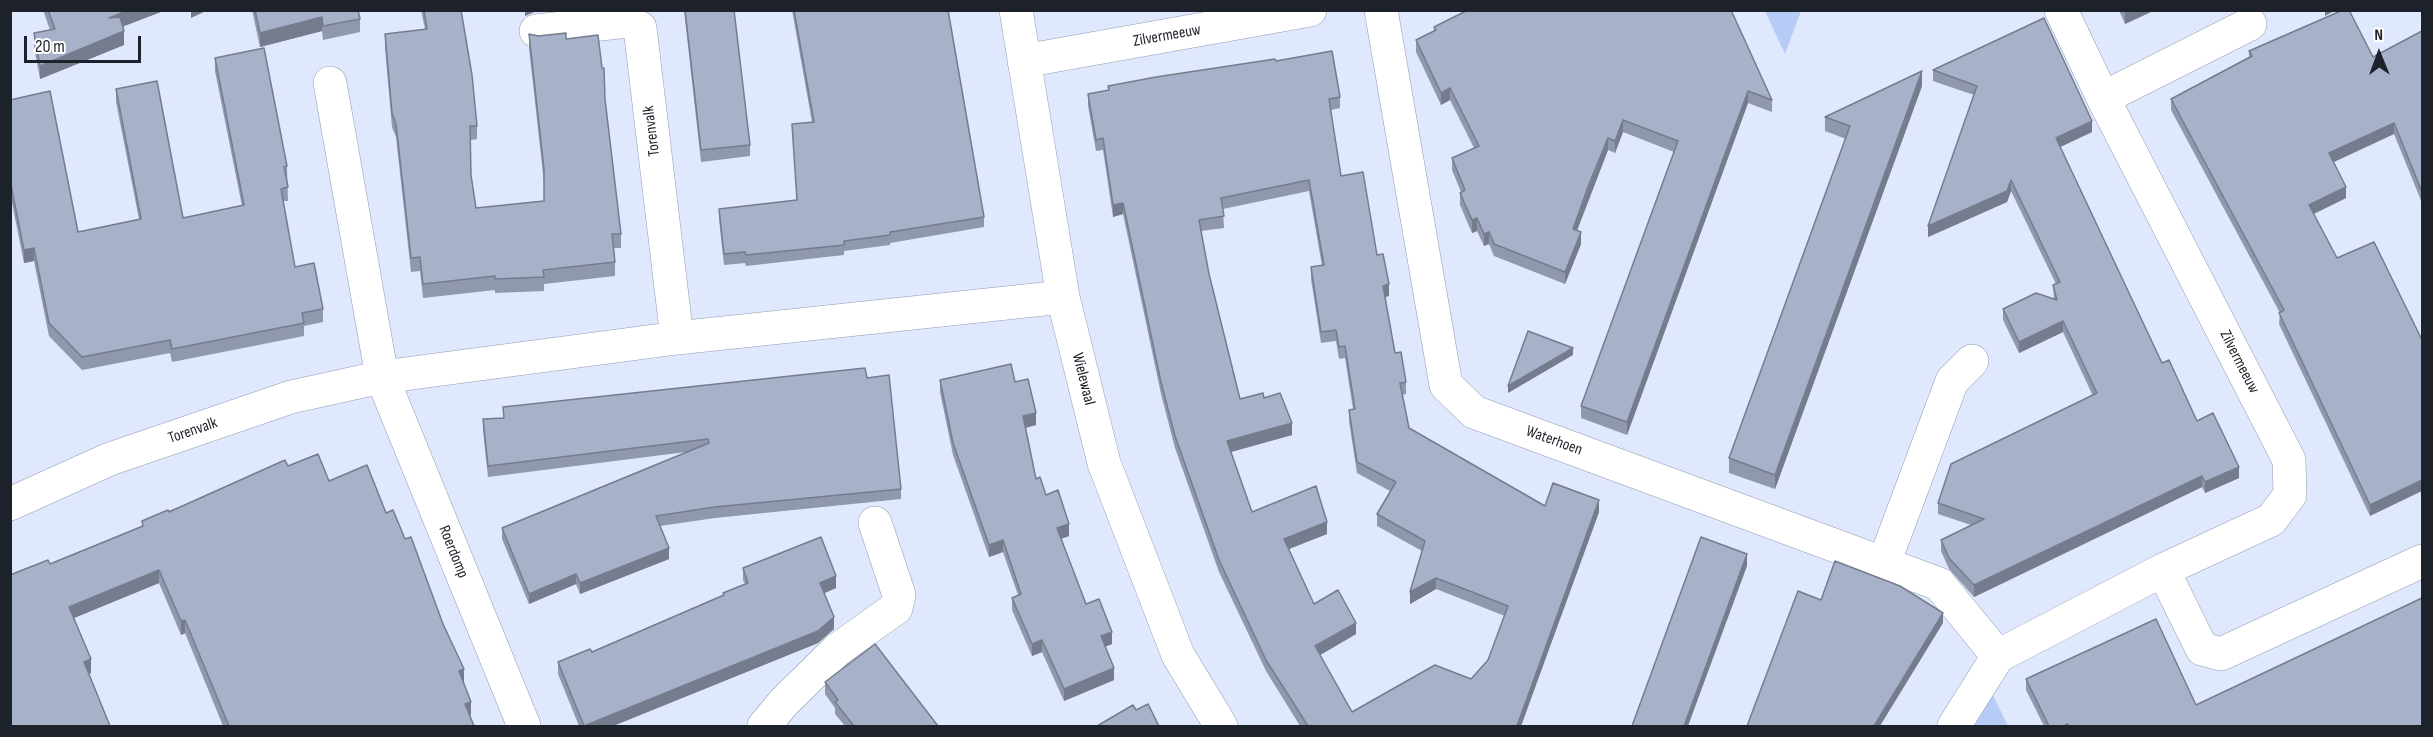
<!DOCTYPE html>
<html>
<head>
<meta charset="utf-8">
<style>
	body { margin:0 }
	#map { position:relative; width:2433px; height:737px; overflow:hidden; background:#dfe8fc; font-family:"Sofia Sans Condensed",sans-serif }
	canvas { display:block }
	.frame { position:absolute; inset:0; border:12px solid #1d212a; pointer-events:none }
	.north { position:absolute; left:2349px; top:24px; width:60px; height:60px; -webkit-text-stroke:4px #fff; paint-order:stroke; rotate:359deg; font-size:16px; font-weight:700; line-height:24px; text-align:center; color:#1d212a }
	.north::after { content:''; display:block; margin:auto; width:21px; height:27px; background:#1d212a; clip-path:polygon(50% 0,100% 100%,50% 72%,0 100%) }
	.scale { position:absolute; left:24px; top:36px; width:117px; height:27px; box-sizing:border-box; border:3px solid #1d212a; border-top:0; padding-left:8px; font-size:18px; line-height:21px; white-space:nowrap; color:#1d212a; -webkit-text-stroke:4px #fff; paint-order:stroke }
</style>
</head>
<body>
<div id="map">
<canvas width="2433" height="737"></canvas>
<div class="frame"></div>
<div class="north">N</div>
<div class="scale">20 m</div>
</div>
<script>
const c = document.querySelector('canvas').getContext('2d');
c.lineJoin = 'round';
function fillPath(path, color) { c.fillStyle = color; c.fill(path, 'evenodd'); }
const poly = rows => new Path2D(rows.map(r => 'M' + r).join(''));
function strokePath(path, color, width, dash) { c.strokeStyle = color; c.lineWidth = width; c.lineCap = dash ? 'butt' : 'round'; c.setLineDash(dash || []); c.stroke(path); }
function label(font, color, halo, rows, align = 'center') {
  c.font = font + ' "Sofia Sans Condensed",sans-serif'; c.lineWidth = 6; c.setLineDash([]); c.textBaseline = 'middle'; c.strokeStyle = halo; c.fillStyle = color; for (const [text, x, y, turn = 0] of rows) {
    c.save(); c.translate(x, y); c.rotate((+turn || 0) * Math.PI / 180); c.textAlign = isNaN(turn) ? turn : align; if (halo) c.strokeText(text, 0, 0); c.fillText(text, 0, 0); c.restore();
  }
}
fillPath(poly([
	[1765,11,1801,11,1785,54],
	[1987,683,2008,726,1963,726]
]), '#b7cbf7');
const minor = poly([
	[1016,10,1063,297,1104,463,1178,655,1221,726],
	[1381,10,1446,385,1474,412,1939,584,1998,656],
	[536,31,628,21,640,28,677,338],
	[1024,61,1310,10],
	[330,83,382,377,524,726],
	[2103,98,2250,24],
	[10,504,110,459,291,397,382,377,677,338,1063,297],
	[1884,563,1952,381,1972,361],
	[2163,570,2202,649,2221,654,2422,561],
	[764,726,784,702,837,650,896,608,899,595,875,523],
	[1954,726,1998,656,2163,570,2271,520,2290,495,2289,460,2103,98,2061,10]
]);
strokePath(minor, '#919cb3', 34);
strokePath(minor, '#fff', 33);
fillPath(poly([
	[43,10,166,10,123,26,124,45,40,79,34,47,34,33,50,30],
	[252,10,358,10,360,19,360,32,323,40,322,31,260,47],
	[421,10,461,10,477,126,477,139,471,140,471,175,476,208,544,201,544,183,529,48,529,34,566,39,605,99,621,234,621,248,614,248,615,262,615,276,544,284,544,291,495,293,495,290,423,298,420,271,411,272,396,137,392,127,385,48,385,34,425,29],
	[525,10,551,10,534,12,525,16],
	[684,10,734,10,750,145,750,156,701,162],
	[792,10,948,10,984,217,984,227,890,243,890,245,844,251,844,255,746,266,745,263,724,265,719,219,719,209,797,200,792,124,812,122],
	[1731,10,1772,100,1772,112,1748,103,1627,435,1581,418,1581,406,1674,152,1623,132,1615,153,1608,150,1577,230,1581,244,1565,284,1494,256,1489,244,1484,246,1477,231,1472,233,1460,205,1460,193,1461,192,1452,170,1452,158,1474,148,1450,100,1441,105,1416,52,1416,40,1434,31,1434,27],
	[2119,10,2155,10,2125,24],
	[2044,18,2092,132,2060,147,2162,363,2197,421,2239,478,2205,493,2202,487,1974,597,1949,569,1941,551,1941,540,1971,525,1938,514,1938,503,2093,396,2063,332,2019,353,2003,320,2003,309,2054,299,2053,285,2056,284,2011,191,2007,202,1928,237,1974,95,1933,81,1933,70],
	[2422,31,2422,203,2394,134,2334,162,2346,198,2314,214,2337,258,2374,242,2370,516,2279,324,2280,313,2171,110,2171,99,2249,57,2249,51,2373,57],
	[215,58,287,166,288,201,283,201,295,267,323,309,323,322,304,326,304,336,289,339,172,362,170,353,82,370,49,336,34,261,24,263,10,193,10,100,78,232,139,219,116,102,116,89,183,218,242,206,215,71],
	[1276,61,1340,97,1340,108,1331,110,1341,176,1377,255,1389,296,1385,297,1395,353,1406,382,1406,394,1402,395,1409,428,1545,506,1599,512,1521,726,1300,726,1266,671,1219,572,1175,448,1161,394,1123,214,1113,217,1103,150,1096,151,1088,106,1088,94],
	[1309,191,1322,266,1311,267,1311,279,1321,343,1336,341,1339,359,1345,358,1353,409,1349,410,1349,421,1357,473,1390,491,1377,514,1377,526,1422,551,1410,604,1436,589,1505,616,1488,660,1471,679,1352,712,1320,655,1356,634,1314,604,1288,549,1327,534,1252,512,1231,452,1292,435,1264,398,1240,399,1209,274,1201,231,1224,228,1223,209],
	[1922,86,1775,489,1729,473,1729,458,1846,139,1825,131,1825,117],
	[867,378,901,489,901,499,715,518,660,526,669,559,580,594,576,584,529,604,502,539,502,528,686,452,488,477,483,430,483,419,503,418,503,407],
	[940,380,1015,382,1036,425,1026,428,1036,479,1046,495,1069,536,1061,539,1086,604,1112,644,1105,647,1114,680,1064,701,1042,652,1032,656,1012,610,1012,598,1018,595,1003,552,989,557,953,455,940,392],
	[288,466,329,481,386,513,464,682,471,715,470,715,474,726,223,726,185,633,181,635,159,583,74,618,91,673,10,726,50,564,142,527,142,521],
	[743,568,836,588,824,593,834,629,818,643,613,726,579,726,558,674,558,662,592,652,723,595,723,593,745,584,743,580],
	[2026,679,2196,705,2422,726,2044,726,2026,690],
	[825,682,938,726,845,726,835,714,835,708,825,694]
]), '#9098ad');
fillPath(poly([
	[129,10,166,10,109,32,109,18],
	[191,10,208,10,191,18],
	[525,10,534,10,534,12,525,16],
	[2128,10,2155,10,2125,24,2125,12],
	[2325,10,2336,10,2325,16],
	[322,17,322,31,260,47,260,33],
	[124,31,124,45,40,79,40,66],
	[1922,71,1922,86,1775,489,1775,475],
	[1450,88,1450,100,1441,105,1441,93],
	[1748,91,1748,103,1627,435,1627,422],
	[1623,120,1623,132,1615,153,1615,141],
	[2092,121,2092,132,2056,149,2056,138],
	[2394,123,2394,134,2329,164,2329,153],
	[1608,138,1608,150,1573,241,1573,229],
	[2011,180,2011,191,2007,202,1928,237,1928,226],
	[2346,187,2346,198,2309,216,2309,205],
	[1123,203,1123,214,1113,217,1113,205],
	[1477,218,1477,231,1472,233,1472,220],
	[1489,232,1489,244,1484,246,1484,234],
	[1581,232,1581,244,1565,284,1565,272],
	[34,248,34,261,24,263,24,250],
	[1389,284,1389,296,1383,297,1383,286],
	[2063,321,2063,332,2019,353,2019,342],
	[1573,348,1573,355,1508,393,1508,386],
	[1036,413,1036,425,1023,428,1023,416],
	[1292,423,1292,435,1227,453,1227,441],
	[2239,467,2239,478,2205,493,2205,482],
	[2202,476,2202,487,1974,597,1974,585],
	[2422,480,2422,491,2370,516,2370,505],
	[1599,500,1599,512,1521,726,1517,726],
	[1327,522,1327,534,1284,551,1284,539],
	[1069,524,1069,536,1057,540,1057,528],
	[1003,540,1003,552,989,557,989,545],
	[669,548,669,559,580,594,580,583],
	[1747,554,1747,566,1688,726,1684,726],
	[159,570,159,583,69,620,69,607],
	[576,574,576,584,529,604,529,594],
	[836,576,836,588,820,595,820,583],
	[1436,578,1436,589,1410,604,1410,592],
	[1943,613,1943,623,1880,726,1874,726],
	[834,617,834,629,818,643,613,726,584,726],
	[185,620,185,633,181,635,181,621],
	[1356,623,1356,634,1315,658,1315,646],
	[1112,632,1112,644,1101,648,1101,636],
	[1042,640,1042,652,1032,656,1032,644],
	[91,659,91,673,84,675,84,662],
	[1114,668,1114,680,1064,701,1064,689],
	[464,669,464,682,459,684,459,671],
	[471,702,471,715,465,717,465,704]
]), '#757c8d');
const building = poly([
	[48,10,129,10,109,18,120,17,124,31,40,66,34,33,55,29,48,10],
	[255,10,358,10,360,19,323,26,322,17,260,33,255,10],
	[424,10,461,10,472,75,477,126,470,126,471,175,476,208,544,201,544,169,529,34,538,36,566,33,566,39,598,35,602,68,604,68,605,99,621,234,612,234,615,262,543,270,544,277,495,279,495,276,423,284,420,257,411,258,396,124,392,113,385,34,427,29,424,10],
	[685,10,734,10,750,145,701,150,685,10],
	[794,10,948,10,984,217,890,232,890,235,844,241,844,245,746,255,745,252,724,254,719,209,797,200,792,124,814,122,794,10],
	[1468,10,1731,10,1772,100,1748,91,1627,422,1581,406,1678,141,1623,120,1615,141,1608,138,1589,184,1573,229,1581,232,1565,272,1494,244,1489,232,1484,234,1477,218,1472,220,1460,193,1465,190,1452,158,1479,146,1450,88,1441,93,1416,40,1436,30,1434,27,1468,10],
	[2343,10,2349,10,2373,57,2422,31,2422,192,2394,123,2329,153,2346,187,2309,205,2337,258,2374,242,2422,340,2422,480,2370,505,2279,313,2284,310,2171,99,2252,56,2249,51,2343,10],
	[2044,18,2092,121,2056,138,2162,363,2169,360,2197,421,2213,413,2239,467,2205,482,2202,476,1974,585,1949,558,1941,540,1984,519,1938,503,1951,464,2097,393,2063,321,2019,342,2003,309,2036,293,2057,300,2053,285,2060,282,2011,180,2007,191,1928,226,1977,86,1933,70,2044,18],
	[264,48,287,166,284,167,288,187,281,189,295,267,314,263,323,309,302,313,304,323,289,326,172,349,170,340,82,357,49,323,34,248,24,250,10,180,10,100,50,91,78,232,141,219,116,89,157,81,183,218,244,205,215,58,264,48],
	[1332,51,1340,97,1329,99,1341,176,1363,172,1377,255,1383,254,1389,284,1383,286,1395,353,1401,352,1406,382,1400,383,1409,428,1545,506,1553,483,1599,500,1517,726,1308,726,1266,660,1219,560,1175,436,1161,382,1123,203,1113,205,1103,138,1096,140,1088,94,1109,90,1108,86,1156,77,1275,59,1276,61,1332,51],
	[1309,180,1324,265,1311,267,1321,332,1336,330,1339,347,1345,346,1355,409,1349,410,1357,462,1396,482,1377,514,1425,541,1410,592,1436,578,1508,606,1488,660,1471,679,1435,665,1352,712,1315,646,1356,623,1338,590,1314,604,1284,539,1327,522,1316,486,1252,512,1227,441,1292,423,1280,393,1264,398,1263,393,1240,399,1209,274,1199,220,1224,216,1221,198,1309,180],
	[1922,71,1775,475,1729,458,1850,126,1825,117,1922,71],
	[1528,331,1573,348,1508,386,1528,331],
	[1011,364,1015,382,1028,379,1036,413,1023,416,1036,479,1040,477,1046,495,1058,490,1069,524,1057,528,1086,604,1099,599,1112,632,1101,636,1114,668,1064,689,1042,640,1032,644,1012,598,1021,594,1003,540,989,545,953,443,940,380,1011,364],
	[865,368,867,378,889,375,901,489,715,507,656,516,669,548,580,583,576,574,529,594,502,528,709,443,708,439,488,466,483,419,504,418,503,407,865,368],
	[318,454,329,481,367,465,386,513,393,510,405,539,411,537,443,624,464,669,459,671,471,702,465,704,474,726,229,726,185,620,181,621,159,570,69,607,91,659,84,662,110,726,10,726,10,575,48,560,50,564,143,526,142,521,168,510,169,512,285,460,288,466,318,454],
	[821,537,836,576,820,583,834,617,818,631,584,726,558,662,590,649,592,652,724,595,723,593,748,583,743,568,821,537],
	[1701,537,1747,554,1684,726,1632,726,1701,537],
	[1835,561,1900,586,1943,613,1874,726,1747,726,1798,591,1821,600,1835,561],
	[2422,598,2422,726,2069,726,2068,724,2063,726,2049,726,2026,679,2156,619,2196,705,2422,598],
	[875,644,938,726,854,726,835,702,838,700,825,682,875,644],
	[1148,704,1159,726,1097,726,1133,705,1136,710,1148,704]
]);
fillPath(building, '#a7b1c9');
strokePath(building, '#757c8d', 1.5);
label('16px', '#1d212a', '#fff', [
	["Zilvermeeuw",1167,36,-10],
	["Torenvalk",652,131,-97],
	["Zilvermeeuw",2239,362,63],
	["Wielewaal",1083,379,76],
	["Torenvalk",193,431,-19],
	["Waterhoen",1554,441,20],
	["Roerdomp",453,552,68]
]);
</script>
</body>
</html>
